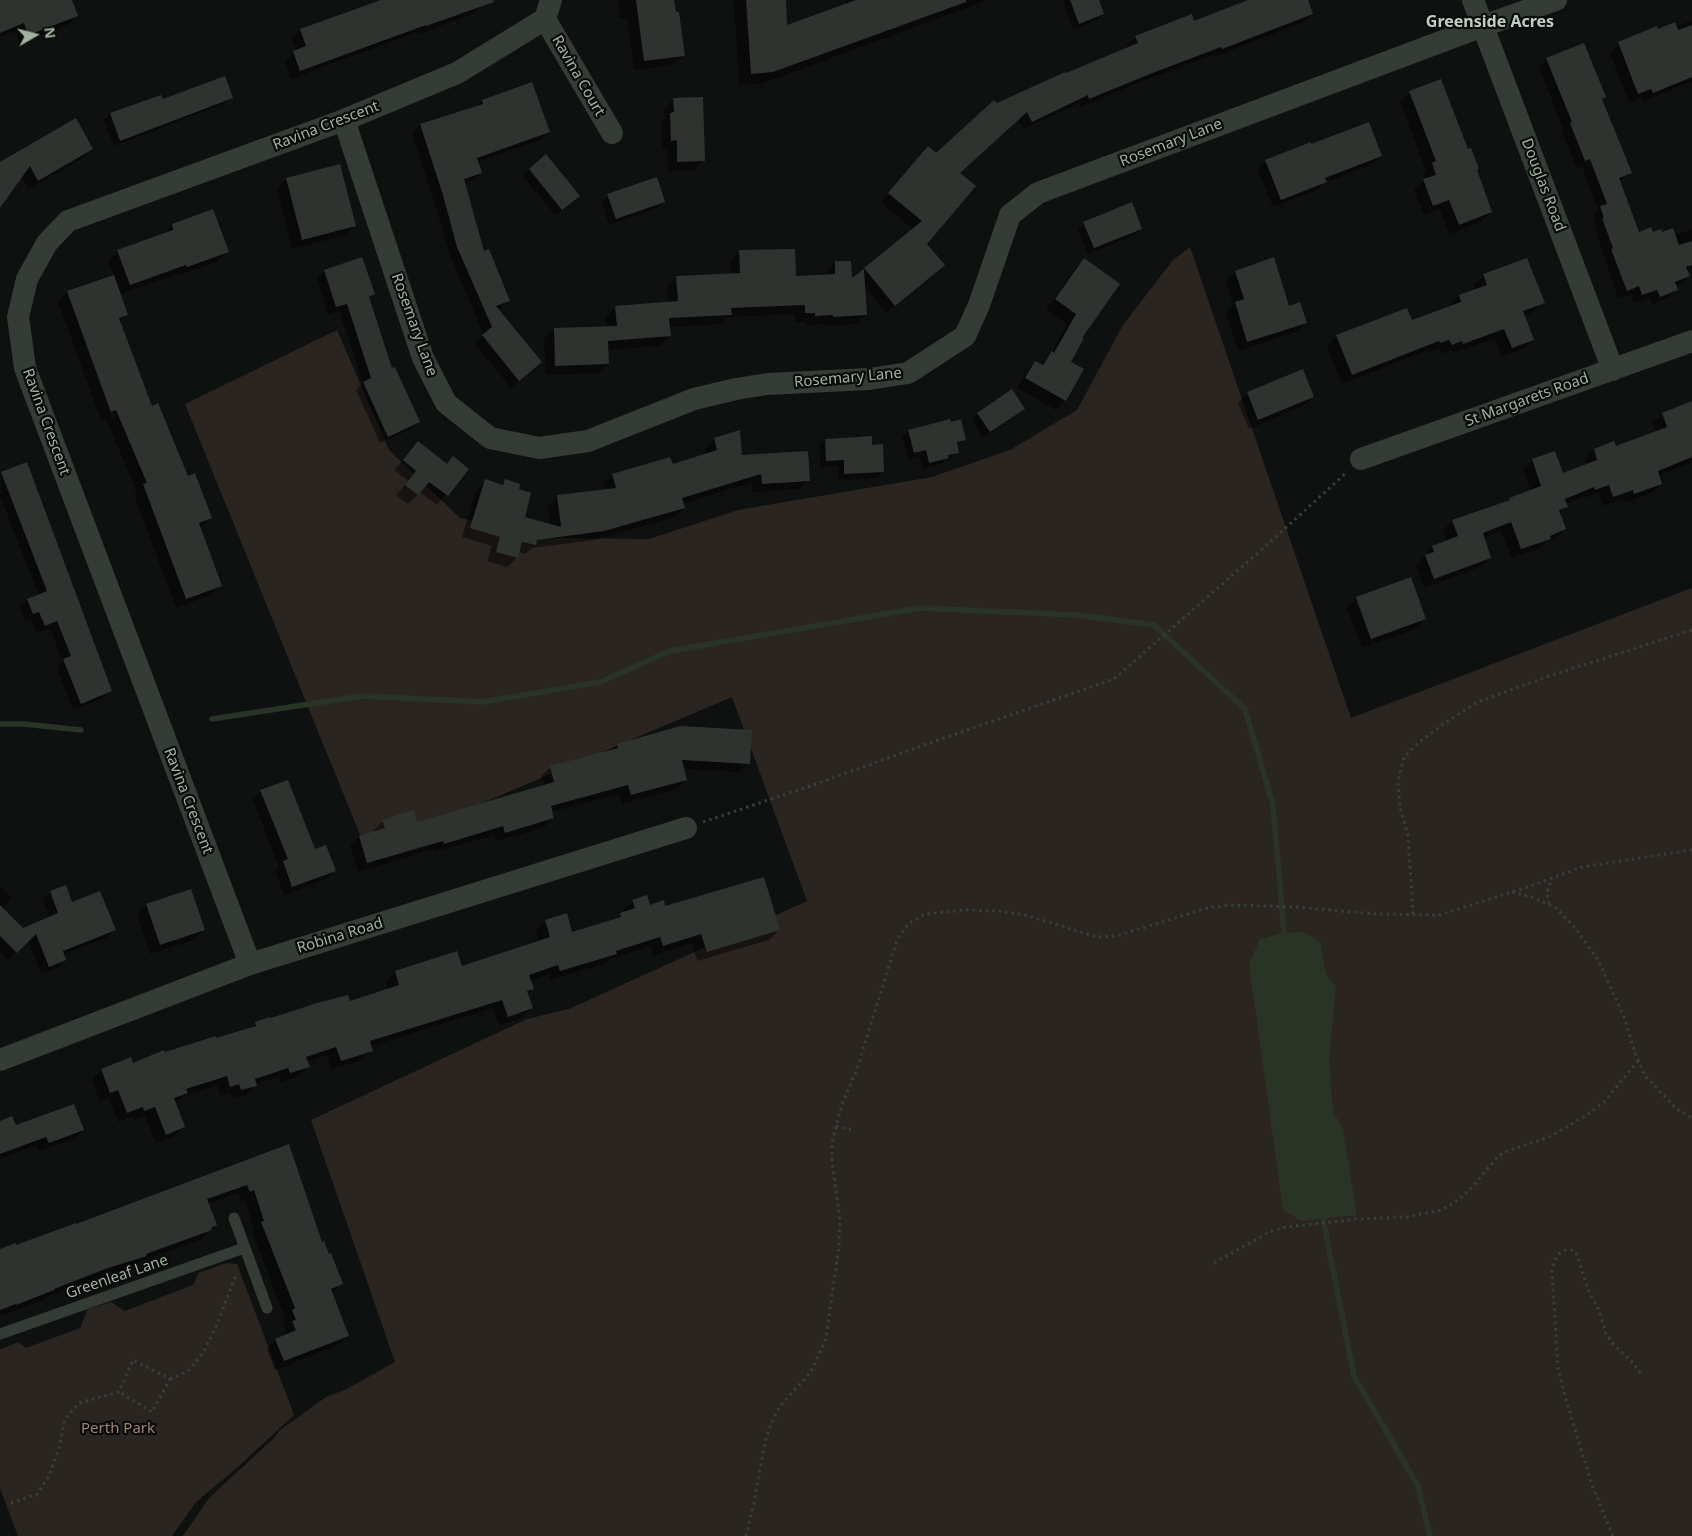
<!DOCTYPE html>
<html>
<head>
<meta charset="utf-8">
<style>
	body { margin:0 }
	#map { position:relative; width:1692px; height:1536px; overflow:hidden; background:#0f1110; font-family:"Noto Sans",sans-serif }
	canvas { display:block }
	.north { position:absolute; left:10px; top:10px; width:50px; height:50px; -webkit-text-stroke:4px #0a0c0b; paint-order:stroke; rotate:82deg; font-size:14px; font-weight:700; line-height:20px; text-align:center; color:#a1b2a0 }
	.north::after { content:''; display:block; margin:auto; width:18px; height:22px; background:#a1b2a0; clip-path:polygon(50% 0,100% 100%,50% 72%,0 100%) }
</style>
</head>
<body>
<div id="map">
<canvas width="1692" height="1536"></canvas>
<div class="north">N</div>
</div>
<script>
const c = document.querySelector('canvas').getContext('2d');
c.lineJoin = 'round';
function fillPath(path, color) { c.fillStyle = color; c.fill(path, 'evenodd'); }
const poly = rows => new Path2D(rows.map(r => 'M' + r).join(''));
function strokePath(path, color, width, dash) { c.strokeStyle = color; c.lineWidth = width; c.lineCap = dash ? 'butt' : 'round'; c.setLineDash(dash || []); c.stroke(path); }
function label(font, color, halo, rows, align = 'center') {
  c.font = font + ' "Noto Sans",sans-serif'; c.lineWidth = 4.5; c.setLineDash([]); c.textBaseline = 'middle'; c.strokeStyle = halo; c.fillStyle = color; for (const [text, x, y, turn = 0] of rows) {
    c.save(); c.translate(x, y); c.rotate((+turn || 0) * Math.PI / 180); c.textAlign = isNaN(turn) ? turn : align; if (halo) c.strokeText(text, 0, 0); c.fillText(text, 0, 0); c.restore();
  }
}
fillPath(poly([
	[1190,247,1351,718,1692,588,1692,1536,183,1536,209,1498,274,1438,279,1431,326,1397,347,1389,395,1362,311,1120,527,1019,569,1009,807,901,732,697,367,852,185,404,337,330,389,450,460,518,548,538,649,539,738,510,932,477,1010,450,1077,410,1123,325,1173,260],
	[226,1263,237,1264,294,1415,239,1466,196,1502,172,1536,18,1536,0,1488,0,1350,18,1342,26,1348,80,1328,88,1309,111,1302,125,1311,193,1285,199,1273]
]), '#2b2522');
fillPath(poly([
	[1304,932,1320,942,1326,974,1336,987,1329,1058,1333,1111,1343,1129,1357,1215,1301,1221,1283,1210,1249,964,1260,939,1284,933]
]), '#2a3426');
fillPath(poly([
	[15,0,71,0,77,16,69,24,20,43,15,31,0,37,0,6],
	[384,0,480,0,482,6,473,14,418,34,417,32,291,79,285,61,297,51,292,38,301,30],
	[618,0,673,0,684,56,674,65,634,70,627,17,620,18],
	[734,0,784,0,786,26,847,4,845,0,988,0,761,84,739,85],
	[1064,0,1097,0,1103,14,1097,20,1073,29,1063,2],
	[1252,0,1306,0,1312,14,1303,22,1214,57,1213,55,1140,82,1081,107,1079,103,1023,129,1018,119,958,174,925,244,934,273,886,313,864,286,866,315,856,324,824,326,824,324,806,325,806,322,796,322,795,314,728,317,721,324,669,327,669,336,660,346,607,350,608,364,598,373,546,375,544,339,554,329,607,327,606,317,616,307,668,303,667,286,677,277,731,274,730,261,740,252,795,277,826,275,826,272,835,263,851,281,914,230,881,202,920,156,936,154,997,105,1128,48,1127,45,1136,37,1194,22],
	[1692,21,1692,84,1691,82,1644,101,1642,97,1629,102,1610,53,1619,44],
	[1547,59,1605,96,1601,100,1631,173,1619,182,1638,233,1674,235,1692,229,1692,267,1687,272,1688,276,1680,284,1675,286,1677,290,1668,298,1652,305,1649,297,1634,303,1631,294,1618,298,1595,228,1596,226,1593,216,1598,210,1582,166,1577,168,1562,133,1564,131,1539,67],
	[531,84,548,132,540,140,477,162,480,173,472,181,464,183,484,252,508,300,498,310,541,362,511,388,475,344,484,335,450,255,435,204,412,133,420,125,476,107,482,101],
	[1410,93,1476,170,1491,212,1481,222,1449,234,1440,209,1424,215,1414,190,1425,180,1423,174,1426,170,1400,102],
	[232,97,225,103,114,146,104,120,110,114,162,100],
	[674,99,704,160,694,170,668,171,667,149,662,150,661,123,665,119,664,109],
	[1311,145,1381,156,1373,164,1324,183,1317,190,1273,207,1258,170,1266,161],
	[92,149,82,158,29,189,21,176,0,205,0,163],
	[546,156,572,202,555,215,523,176],
	[286,179,354,226,345,235,292,249,277,189],
	[608,196,664,202,657,208,609,225,602,202],
	[213,210,228,251,218,261,177,276,177,274,119,294,127,315,119,322,151,407,188,477,211,518,200,528,220,585,211,595,176,608,134,495,137,492,106,419,101,420,58,302,68,292,114,276,108,260,118,251,163,235,172,226],
	[68,296,70,296,114,417,112,418],
	[1084,223,1141,228,1135,235,1088,254,1078,229],
	[361,259,373,294,368,299,391,370,419,422,411,429,380,443,356,390,363,383,339,311,328,314,317,279,324,272],
	[1084,260,1081,338,1070,362,1065,400,1056,410,1017,388,1026,372,1035,362,1040,365,1051,354,1067,324,1046,310,1075,269],
	[1235,272,1289,307,1306,323,1296,332,1238,351,1226,313,1233,305,1226,281],
	[1484,275,1543,302,1533,312,1524,316,1533,339,1523,349,1502,357,1495,338,1453,353,1452,350,1442,354,1440,348,1430,352,1430,349,1342,384,1327,346,1337,336,1411,322,1450,307,1450,306,1459,296,1476,290,1474,285],
	[1248,393,1313,397,1303,406,1249,429,1238,403],
	[1692,403,1692,462,1658,476,1661,484,1651,493,1625,503,1623,498,1603,506,1599,493,1585,498,1585,496,1565,504,1566,507,1559,514,1565,529,1555,539,1545,542,1540,548,1512,558,1501,531,1483,538,1490,557,1480,567,1424,588,1416,566,1432,547,1447,542,1443,530,1452,521,1506,502,1510,499,1531,491,1523,470,1532,460,1554,452,1562,474,1587,465,1585,459,1594,450,1615,447,1656,432,1653,423,1663,414],
	[1023,409,1017,415,983,438,972,420,978,414],
	[739,431,741,457,808,480,799,489,753,492,752,482,682,504,684,508,674,517,594,540,532,548,525,554,518,552,517,558,507,567,487,561,492,546,462,537,476,490,485,481,500,485,505,480,517,490,523,517,550,525,548,506,557,497,605,490,603,484,612,475,670,459,672,466,707,454,705,449,714,440],
	[909,431,964,439,956,446,958,452,952,458,945,460,941,464,923,469,919,456,908,459,902,437],
	[825,440,871,446,883,472,876,478,839,480,838,465,821,467,819,446],
	[418,443,446,465,467,469,437,505,420,492,408,504,396,495,408,481,394,470],
	[1,473,110,691,103,698,73,710,57,668,63,662,50,628,37,633,31,618,25,621,20,607,27,600,39,595,0,496],
	[1357,598,1424,619,1415,629,1374,643,1359,602,1356,602,1372,644,1362,648,1347,608],
	[617,745,749,763,740,772,683,769,686,779,677,789,622,804,619,794,551,812,553,818,544,827,496,841,494,835,435,852,434,849,358,872,350,846,359,837,375,833,374,830,383,821,416,824,544,786,541,776,551,767,611,751],
	[261,791,334,871,326,879,284,895,275,871,279,867,253,800],
	[0,886,12,898,2,908,22,929,50,918,43,900,51,892,114,930,106,938,63,955,65,960,57,968,41,974,28,940,8,960,0,952],
	[633,901,649,906,665,908,779,930,769,940,697,961,692,943,654,955,651,946,610,959,606,963,550,980,549,974,530,981,532,988,527,994,531,1008,522,1018,499,1025,493,1008,371,1046,372,1050,362,1060,331,1069,327,1055,307,1062,308,1067,299,1076,280,1082,279,1077,255,1084,246,1095,232,1099,230,1093,221,1096,217,1085,184,1095,175,1103,184,1127,174,1136,156,1143,145,1116,134,1120,133,1116,118,1122,109,1098,100,1102,92,1080,101,1070,132,1064,249,1029,256,1023,349,1002,388,990,386,982,395,972,461,967,539,941,536,931,545,921,571,933,614,921,624,913,623,910],
	[147,905,203,930,194,940,150,954,137,915],
	[0,1122,15,1126,83,1130,74,1139,39,1151,37,1145,0,1159],
	[289,1145,322,1243,342,1283,332,1293,348,1336,338,1345,275,1370,267,1349,276,1340,285,1336,284,1332,286,1329,283,1320,285,1318,252,1232,254,1230,245,1199,241,1201,238,1193,208,1204,216,1225,201,1240,139,1262,136,1265,97,1277,46,1297,43,1300,7,1314,6,1313,0,1315,0,1250,16,1246]
]), '#0007');
strokePath(poly([
	[212,719,362,696,483,702,600,682,670,651,919,608,1077,615,1154,625,1245,709,1273,805,1284,933],
	[0,724,24,724,81,730],
	[1323,1219,1354,1376,1418,1486,1430,1536]
]), '#2a3426', 5.5);
fillPath(poly([
	[0,0,72,0,78,16,28,35,24,23,0,33],
	[381,0,493,0,494,2,426,26,426,25,300,71,293,51,306,46,300,29],
	[636,0,674,0,676,12,679,12,685,56,644,61],
	[746,0,786,0,787,25,856,0,966,0,966,2,773,72,751,74],
	[1070,0,1099,0,1104,14,1079,24],
	[1248,0,1308,0,1313,14,1222,49,1221,47,1150,74,1089,99,1088,95,1032,122,1027,112,960,173,976,186,927,244,945,265,895,306,864,268,922,221,888,193,928,146,936,153,994,100,997,103,1065,72,1066,73,1138,43,1135,36,1192,14,1194,21],
	[1675,22,1678,30,1692,25,1692,77,1653,93,1651,89,1638,94,1618,42,1657,26,1658,29],
	[1584,43,1606,97,1602,99,1632,173,1619,178,1639,232,1651,227,1653,232,1661,229,1662,232,1673,228,1679,245,1692,241,1692,265,1686,267,1690,276,1675,282,1678,290,1660,297,1657,290,1642,295,1639,286,1627,291,1611,249,1613,248,1602,218,1604,218,1600,206,1607,204,1590,159,1585,161,1570,123,1572,122,1546,58],
	[225,76,233,98,120,141,110,113,161,95,163,99],
	[1441,79,1468,149,1471,148,1479,169,1477,170,1492,212,1459,225,1449,200,1433,206,1423,179,1436,175,1432,163,1436,161,1409,91],
	[532,82,550,132,477,158,482,173,464,179,484,251,489,249,510,301,496,306,542,362,519,381,482,335,492,327,457,247,443,195,420,124,483,104,482,100],
	[703,97,705,161,677,162,677,140,671,141,670,113,674,112,673,98],
	[76,118,93,149,38,181,30,166,0,208,0,162],
	[1369,122,1382,156,1325,178,1327,182,1281,200,1265,160,1311,142,1311,144],
	[546,154,580,196,562,210,529,169],
	[340,164,356,226,302,240,286,178],
	[657,177,665,202,616,219,607,194],
	[1132,202,1142,229,1094,248,1083,222],
	[213,209,229,252,187,267,186,265,130,285,117,250,173,230,172,224],
	[795,249,796,276,835,274,835,261,851,261,852,278,864,269,867,315,833,317,833,315,815,316,815,313,805,313,805,305,731,308,732,315,669,318,671,336,608,341,609,364,555,366,554,328,617,326,615,306,678,301,676,276,740,273,739,250],
	[362,257,375,294,369,297,392,368,395,367,420,422,388,437,363,382,371,378,347,304,336,307,324,270],
	[1274,257,1289,306,1300,302,1307,323,1247,342,1235,302,1244,299,1235,271],
	[1084,258,1120,284,1082,338,1084,338,1071,362,1084,369,1066,401,1025,378,1035,361,1043,365,1052,351,1054,353,1076,314,1055,299],
	[1527,258,1545,303,1523,311,1534,340,1512,348,1504,329,1463,344,1462,341,1452,345,1449,340,1440,343,1439,341,1352,375,1336,335,1407,308,1412,320,1461,302,1459,295,1487,285,1483,274],
	[114,275,128,315,119,318,152,406,158,403,188,476,195,473,212,518,199,523,222,586,186,599,143,484,147,483,116,410,111,412,67,291],
	[1303,369,1314,397,1258,420,1247,392],
	[1012,389,1025,409,990,432,977,413],
	[1692,401,1692,457,1658,471,1662,484,1634,494,1633,490,1613,497,1609,485,1595,490,1594,487,1565,499,1568,507,1559,510,1566,529,1550,536,1551,539,1521,549,1511,522,1483,533,1491,558,1434,579,1425,555,1434,552,1432,546,1458,536,1452,520,1510,500,1509,498,1541,486,1532,459,1555,451,1563,473,1597,460,1594,449,1614,441,1616,446,1667,427,1662,413],
	[950,419,951,422,961,419,966,440,957,442,959,453,948,455,949,458,929,463,926,450,914,453,908,430],
	[740,430,742,455,808,451,810,481,762,484,761,474,682,498,685,508,604,531,537,540,536,545,522,542,518,558,496,552,500,537,470,528,485,479,503,485,505,479,520,484,519,489,531,493,525,517,561,527,557,495,616,488,612,474,670,457,673,464,717,450,714,438],
	[872,436,872,445,883,444,884,472,844,474,844,460,826,461,825,439],
	[418,441,447,464,453,456,469,469,448,496,429,482,418,495,405,485,416,471,403,460],
	[27,462,112,691,81,704,63,659,71,656,57,621,45,626,39,612,33,614,27,599,47,591,1,472],
	[1411,577,1426,619,1371,639,1356,597],
	[680,726,752,730,750,764,682,760,687,780,631,795,628,785,551,806,554,818,505,833,503,826,444,844,443,841,367,863,359,836,385,828,382,820,414,810,417,822,554,782,550,766,618,748,617,744],
	[288,780,315,849,326,845,336,871,292,887,283,861,288,859,260,790],
	[764,877,780,930,707,952,701,934,663,946,660,937,616,951,617,954,560,971,558,965,529,975,534,989,527,991,533,1008,508,1017,502,1000,370,1041,373,1051,341,1061,336,1047,306,1057,310,1067,290,1073,288,1068,255,1079,257,1086,241,1090,239,1084,230,1087,227,1076,186,1089,188,1093,174,1098,185,1127,166,1135,155,1107,144,1111,143,1107,127,1113,118,1090,110,1093,101,1069,131,1057,133,1063,164,1050,165,1052,216,1036,216,1038,256,1026,255,1022,270,1017,271,1018,317,1003,348,995,350,1001,399,985,395,971,457,951,462,966,550,937,545,920,567,913,572,932,621,917,620,913,635,908,632,900,647,895,650,905,664,900,665,906],
	[66,885,72,902,100,891,116,930,63,951,66,960,49,967,36,934,17,953,0,936,0,905,23,928,58,913,50,891],
	[191,889,205,930,160,945,146,904],
	[74,1104,84,1130,49,1143,46,1137,0,1154,0,1121,12,1116,16,1125],
	[289,1144,322,1242,324,1241,329,1254,331,1253,343,1284,331,1289,349,1336,284,1361,275,1339,296,1330,292,1321,296,1320,292,1310,295,1308,261,1222,264,1221,254,1190,250,1192,247,1185,207,1199,217,1225,211,1228,212,1230,146,1254,147,1256,108,1268,54,1289,54,1290,16,1305,16,1304,0,1310,0,1249,16,1243,16,1245,76,1223,76,1224]
]), '#2f3330');
strokePath(poly([
	[703,822,816,784,924,745,1114,679,1268,544,1347,472],
	[1512,892,1532,897,1556,908,1576,929,1598,960,1624,1017,1635,1053,1645,1076,1677,1109,1692,1118],
	[1549,904,1547,892,1552,878],
	[1413,914,1408,835,1400,807,1398,781,1404,757,1417,744,1446,722,1478,702,1546,677,1692,630],
	[836,1126,855,1131],
	[1214,1263,1269,1232,1286,1227,1359,1219,1407,1217,1441,1210,1450,1205,1460,1199,1474,1185,1498,1156,1505,1152,1549,1137,1587,1115,1604,1102,1638,1061],
	[170,1379,188,1371,203,1353,216,1327,236,1275],
	[11,1503,37,1494,49,1476,59,1448,65,1419,79,1403,119,1392,133,1360,170,1379,152,1412,119,1392],
	[746,1536,754,1503,765,1442,771,1424,779,1408,788,1397,811,1372,826,1338,839,1246,840,1220,832,1161,832,1143,842,1104,857,1069,897,940,908,924,925,914,965,910,999,911,1025,915,1097,937,1117,936,1207,908,1230,905,1296,907,1376,914,1440,915,1530,886,1582,867,1692,850],
	[1613,1536,1592,1485,1566,1400,1558,1369,1552,1271,1554,1261,1560,1253,1566,1250,1572,1250,1577,1255,1589,1292,1599,1310,1606,1334,1614,1345,1632,1362,1641,1374]
]), '#383f38', 3, [2.5, 4]);
strokePath(poly([
	[234,1218,267,1308],
	[0,1334,244,1248]
]), '#353b35', 11);
strokePath(poly([
	[1473,0,1613,370],
	[545,19,612,133],
	[344,120,423,358,446,403,490,438,539,448,588,441,694,399,736,389,767,384,869,379,908,373,965,336,979,305,1010,215,1038,193,1483,26,1556,0],
	[1361,459,1692,341],
	[250,964,25,368,18,317,27,279,47,243,68,221,344,120,457,73,545,19,551,0],
	[0,1060,250,964,686,828]
]), '#353b35', 22);
label('15px', '#a1b2a0', '#0a0c0b', [
	["Ravina Court",578,76,60],
	["Ravina Crescent",326,126,-21],
	["Rosemary Lane",1171,143,-21],
	["Douglas Road",1543,185,69],
	["Rosemary Lane",414,325,70],
	["Rosemary Lane",848,378,-5],
	["St Margarets Road",1527,400,-20],
	["Ravina Crescent",46,422,70],
	["Ravina Crescent",188,801,69],
	["Robina Road",340,936,-17],
	["Greenleaf Lane",117,1277,-19]
]);
label('15px', '#9e8376', '#0a0c0b', [
	["Perth Park",118,1429]
]);
label('bold 16px', '#c1cec1', '#0a0c0b', [
	["Greenside Acres",1490,22]
]);
</script>
</body>
</html>
